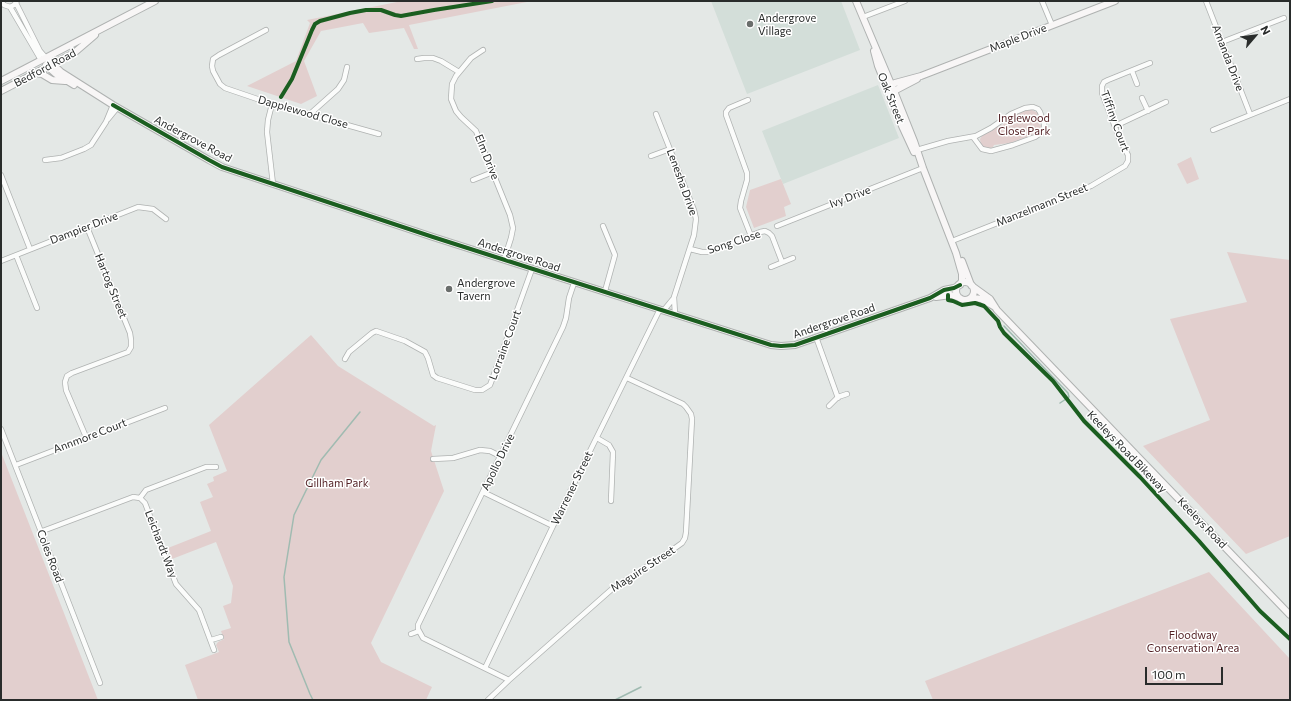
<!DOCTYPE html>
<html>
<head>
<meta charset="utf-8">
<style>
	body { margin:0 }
	#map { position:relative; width:1291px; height:701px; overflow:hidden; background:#e4e8e6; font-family:Commissioner,sans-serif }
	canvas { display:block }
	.frame { position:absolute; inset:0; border:2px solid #292c2b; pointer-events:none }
	.north { position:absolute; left:1235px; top:16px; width:40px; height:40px; -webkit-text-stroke:3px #fff; paint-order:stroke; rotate:62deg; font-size:11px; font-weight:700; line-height:16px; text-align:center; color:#292c2b }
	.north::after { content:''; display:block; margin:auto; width:14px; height:18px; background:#292c2b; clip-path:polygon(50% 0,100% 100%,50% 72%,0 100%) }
	.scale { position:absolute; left:1145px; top:667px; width:78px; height:18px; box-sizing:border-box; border:2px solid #292c2b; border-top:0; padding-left:5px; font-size:12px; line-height:14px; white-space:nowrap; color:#292c2b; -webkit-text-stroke:3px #fff; paint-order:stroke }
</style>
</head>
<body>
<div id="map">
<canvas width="1291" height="701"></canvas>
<div class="frame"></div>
<div class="north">N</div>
<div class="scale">100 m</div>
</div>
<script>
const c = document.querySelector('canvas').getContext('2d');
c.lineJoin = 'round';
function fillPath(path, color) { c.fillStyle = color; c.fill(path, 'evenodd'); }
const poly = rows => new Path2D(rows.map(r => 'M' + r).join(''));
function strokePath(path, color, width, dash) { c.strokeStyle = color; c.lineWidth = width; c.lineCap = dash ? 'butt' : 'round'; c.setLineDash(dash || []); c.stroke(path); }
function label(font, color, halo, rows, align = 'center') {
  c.font = font + ' Commissioner,sans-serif'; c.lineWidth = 3; c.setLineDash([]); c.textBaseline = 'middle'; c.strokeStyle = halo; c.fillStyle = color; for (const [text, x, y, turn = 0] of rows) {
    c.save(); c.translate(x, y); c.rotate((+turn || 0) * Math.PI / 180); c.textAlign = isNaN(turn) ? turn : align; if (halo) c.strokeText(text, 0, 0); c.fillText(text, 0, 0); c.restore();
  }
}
fillPath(poly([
	[711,1,841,1,860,50,747,94],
	[878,85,899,138,783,184,762,131]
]), '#d3ded9');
fillPath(poly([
	[402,1,532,1,409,25,418,49,414,49,404,28,369,33,363,23,321,31,304,61,317,96,301,104,247,86,296,61,310,23,307,20],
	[1026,110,1032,110,1038,113,1037,116,1039,124,1041,125,1041,128,1037,133,1010,143,994,145,993,147,990,148,985,148,981,146,980,139,982,136,1000,125,1002,125,1011,119,1011,117],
	[1191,157,1199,179,1187,184,1177,164],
	[781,179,791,204,784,207,786,216,754,228,746,207,750,190],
	[1227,252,1290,260,1290,536,1246,554,1143,446,1210,420,1170,319,1247,302],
	[311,335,338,366,434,426,436,425,431,451,444,491,371,643,381,662,432,687,426,700,198,700,185,665,219,652,216,645,218,642,224,639,221,631,231,628,223,606,231,603,233,586,216,542,172,559,168,548,211,531,200,502,213,497,207,484,214,481,213,477,227,471,209,425],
	[1,452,8,470,98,700,1,700],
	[1209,572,1290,659,1290,700,933,700,925,681]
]), '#e2cfce');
strokePath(poly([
	[1004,326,1068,393,1069,397,1060,403],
	[313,700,310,694,289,642,284,577,294,515,321,460,360,412],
	[615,700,641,687]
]), '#a0bbb1', 1.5);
const street = poly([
	[1,1,4,5,10,7,14,5,17,1],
	[1042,1,1052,25],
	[1206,1,1250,114],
	[16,3,40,51,46,58],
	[10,7,41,60],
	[863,17,905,1],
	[266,30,219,55,213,59,212,66,213,71,220,84,225,88,272,104,379,134],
	[1222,42,1284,18],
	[483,50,471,58,456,76,452,84,451,99,456,111,461,117,476,131,510,215,513,228,511,238,504,260],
	[417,59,424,58,433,58,441,61,459,72],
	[1132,71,1137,84],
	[1142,98,1148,111],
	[748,100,729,108,726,112,726,115,747,173,747,180,741,201,740,208,751,236],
	[272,104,268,120,267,132,273,184],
	[310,114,338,89,344,80,347,67],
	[656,114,694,210,696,219,694,235,674,297,675,314],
	[108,119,117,108],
	[1115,126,1166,102],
	[1213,130,1290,99],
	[917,150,948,141,976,136,991,128,1011,114,1025,108,1033,107,1038,109,1040,112,1044,124,1044,128,1042,132,1035,137,1013,145,991,151,982,149,973,137],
	[651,156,670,149],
	[45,160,61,158,84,149,91,145,106,122,113,105],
	[1,175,30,249],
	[473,180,493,172],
	[603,226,615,255,605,291],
	[777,226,923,168],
	[952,241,1091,186,1125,166,1128,161,1128,155,1120,140,1102,93,1102,86,1104,82,1108,80,1150,63],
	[690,249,702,252,709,252,760,232,765,231,769,233,772,236,782,262],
	[16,255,37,308],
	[1,261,138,207,153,209,166,219],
	[771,267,793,258],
	[664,310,673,299],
	[816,337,838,398],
	[345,359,349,352,372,333,376,331,405,341,425,352,428,358,433,375,437,378,475,390,482,390,490,385,493,377,532,269],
	[829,406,838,397,847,394],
	[1,429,100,683],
	[86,437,66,390,65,382,67,376,72,373,128,352,131,347,131,340,130,333,87,227],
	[597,438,609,445,613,452,611,501],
	[433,459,453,458,480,450,490,451,500,456],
	[16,465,165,408],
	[483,492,553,526],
	[140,498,146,490,206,467,216,467],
	[40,532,133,497,140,498,145,503,176,584,199,610,214,650],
	[411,634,419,631],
	[211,640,221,637],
	[485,668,553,526,660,309],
	[509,680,423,638,418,629,418,625,563,327,566,318,569,298,574,283],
	[488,700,509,680,612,589,675,548,682,543,685,538,686,532,692,419,691,414,686,407,683,404,627,378]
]);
const secondary = poly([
	[856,1,894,91,914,141,923,168,956,253,962,274,962,281,960,284],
	[874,51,878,66,902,126,914,152],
	[46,58,61,72,113,105,209,160,222,167,433,237,771,345,781,346,795,345,930,298,944,290,954,288,960,285],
	[46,65,56,74,74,85],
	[36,73,42,74,52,80,65,81],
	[1,81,155,1],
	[888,90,891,85,895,83,921,76,1115,1],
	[891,90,894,91,917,79],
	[1,91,74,53,95,35],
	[962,261,971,285],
	'956 291a9 9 0 1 1 18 0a9 9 0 1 1-18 0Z',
	[972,286,990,299,997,310,1290,615],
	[936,297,951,295,960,298],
	[969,299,974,298,981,299,995,307]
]);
strokePath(street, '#afb2b1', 6);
strokePath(secondary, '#afb2b1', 8);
strokePath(street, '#fbfcfb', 4.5);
strokePath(secondary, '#f8f6f6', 6);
strokePath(poly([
	[281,97,292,79,312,30,315,24,320,21,350,13,366,10,381,10,395,15,401,16,434,10,492,1],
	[113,105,209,160,222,167,433,237,771,345,781,346,795,345,930,298,944,290,954,288,960,285],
	[948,295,948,300,953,301,962,305,975,303,984,306,998,321,1000,327,1004,333,1053,381,1084,421,1140,477,1199,541,1260,611,1290,639]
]), '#1b5e20', 4);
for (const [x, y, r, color] of [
	[750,24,4,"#6a6e6c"],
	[449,289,4,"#6a6e6c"]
]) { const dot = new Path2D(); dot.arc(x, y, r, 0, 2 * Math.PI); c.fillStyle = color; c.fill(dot); strokePath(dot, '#fff', 1.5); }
label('11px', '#292c2b', '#fff', [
	["Andergrove",758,18],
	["Village",758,31],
	["Andergrove",457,283],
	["Tavern",457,296]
], 'left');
label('11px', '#292c2b', '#fff', [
	["Maple Drive",1018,38,-21],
	["Amanda Drive",1228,58,69],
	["Bedford Road",45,68,-28],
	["Oak Street",891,98,68],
	["Dapplewood Close",303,112,16],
	["Tiffiny Court",1115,121,70],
	["Andergrove Road",193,139,28],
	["Elm Drive",487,157,68],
	["Lenesha Drive",682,182,70],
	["Ivy Drive",850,197,-21],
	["Manzelmann Street",1042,205,-22],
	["Dampier Drive",84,228,-21],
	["Song Close",734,242,-18],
	["Andergrove Road",519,255,18],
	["Hartog Street",111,286,68],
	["Andergrove Road",834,321,-19],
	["Lorraine Court",505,345,-70],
	["Annmore Court",90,436,-21],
	["Keeleys Road Bikeway",1127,452,46],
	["Apollo Drive",498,462,-64],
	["Warrener Street",572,488,-64],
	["Keeleys Road",1202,523,46],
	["Leichardt Way",161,544,69],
	["Coles Road",50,556,69],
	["Maguire Street",643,569,-33]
]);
label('11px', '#511f23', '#fff', [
	["Inglewood",1024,118],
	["Close Park",1024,131],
	["Gillham Park",337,483],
	["Floodway",1193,635],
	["Conservation Area",1193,648]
]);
</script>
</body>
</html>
